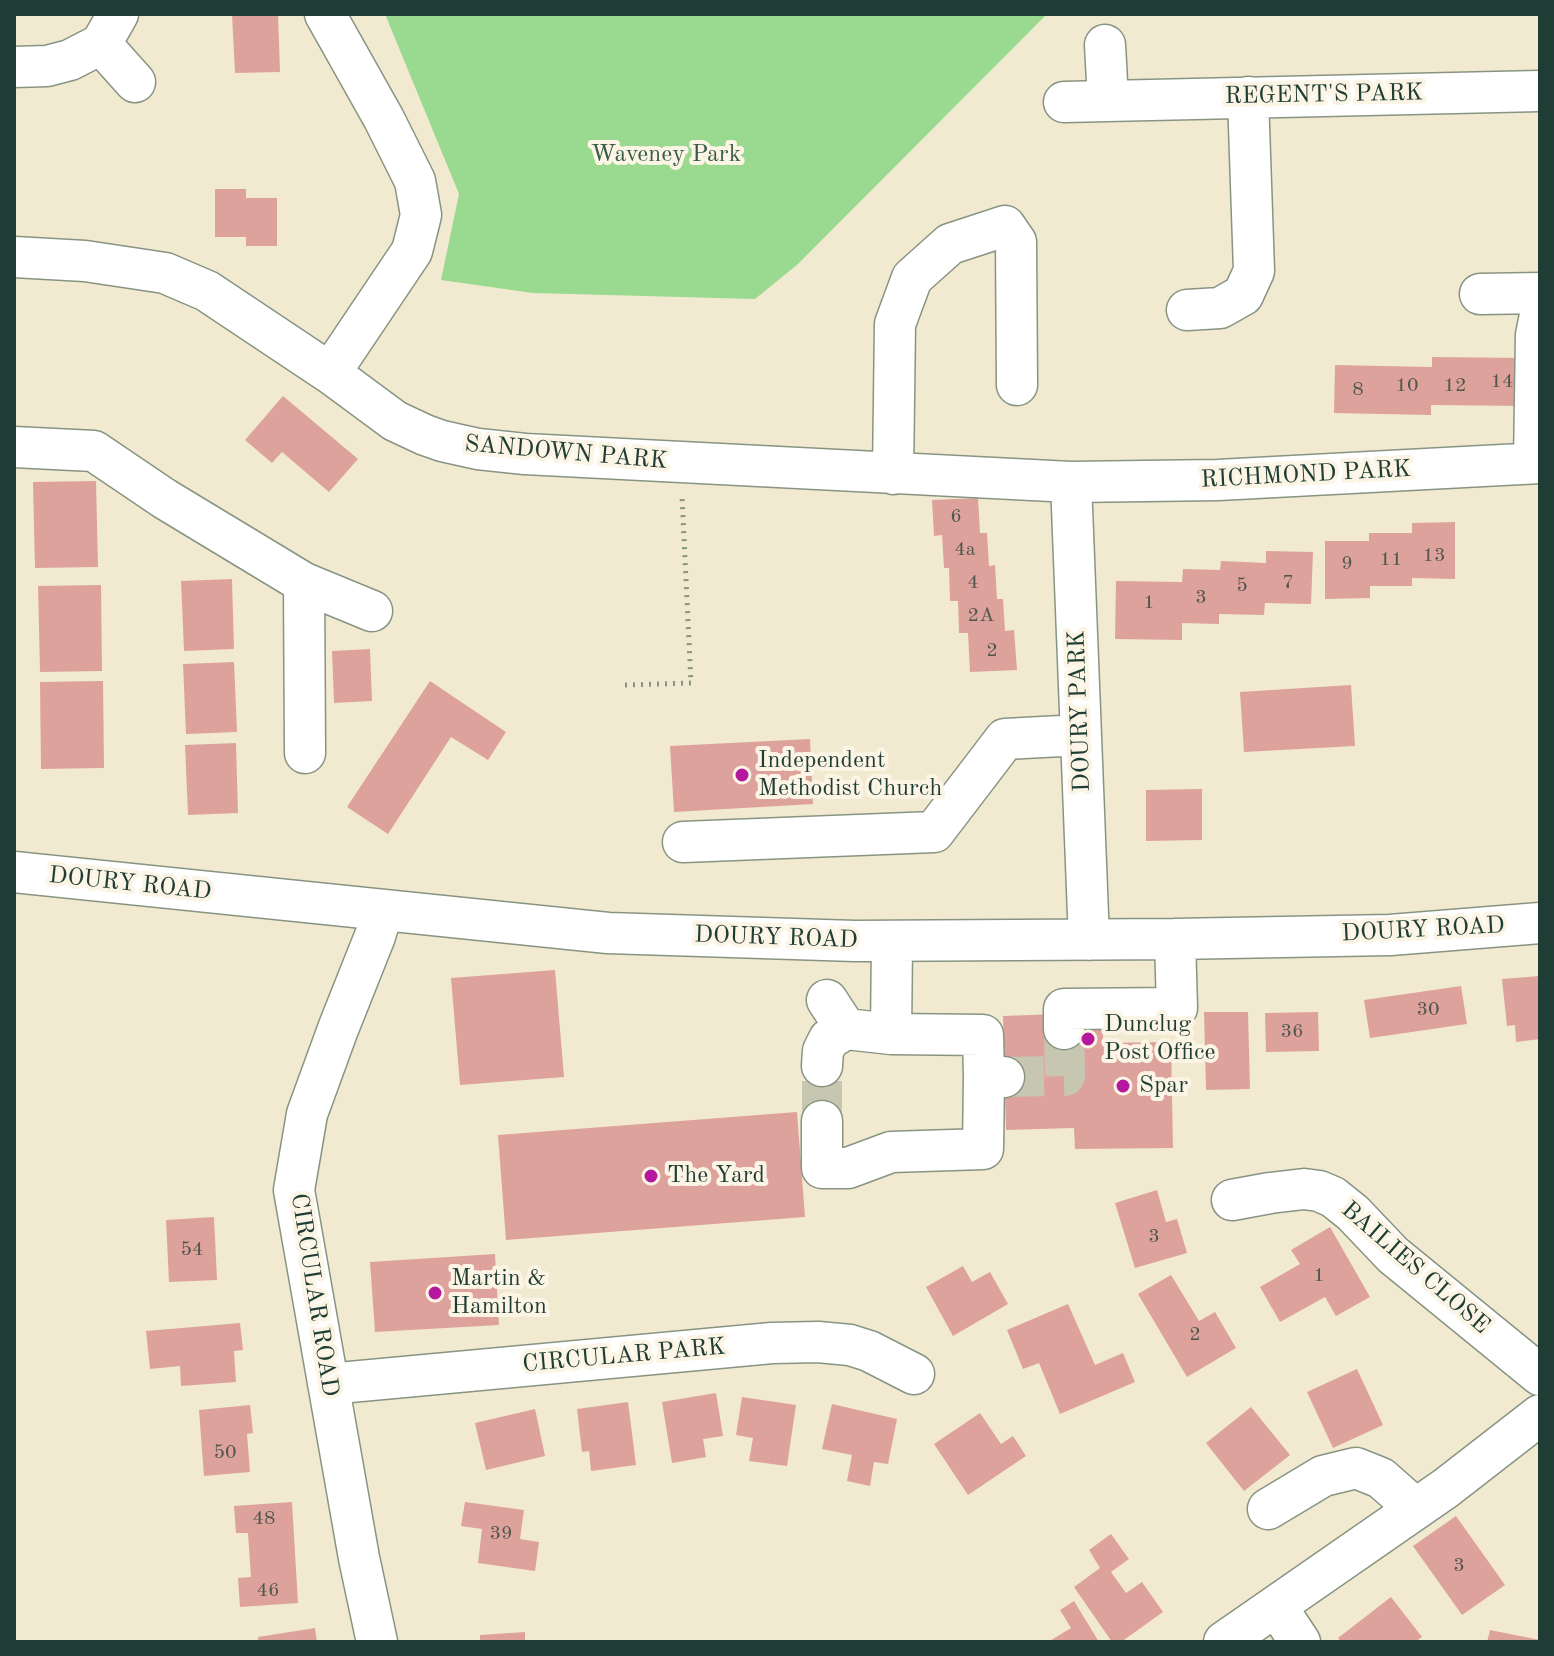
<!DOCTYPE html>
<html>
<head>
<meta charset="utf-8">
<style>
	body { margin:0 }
	#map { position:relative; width:1554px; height:1656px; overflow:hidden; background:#f1ead0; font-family:"Old Standard TT",serif }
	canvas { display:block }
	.frame { position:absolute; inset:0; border:16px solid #1f3d34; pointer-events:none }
</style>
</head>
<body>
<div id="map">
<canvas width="1554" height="1656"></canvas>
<div class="frame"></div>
</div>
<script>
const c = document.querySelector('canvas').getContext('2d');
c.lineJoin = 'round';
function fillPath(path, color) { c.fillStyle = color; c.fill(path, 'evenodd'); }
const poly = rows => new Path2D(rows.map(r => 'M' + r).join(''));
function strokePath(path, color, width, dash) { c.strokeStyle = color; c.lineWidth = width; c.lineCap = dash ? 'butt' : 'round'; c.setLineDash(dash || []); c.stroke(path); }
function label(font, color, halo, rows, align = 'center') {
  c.font = font + ' "Old Standard TT",serif'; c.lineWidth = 8; c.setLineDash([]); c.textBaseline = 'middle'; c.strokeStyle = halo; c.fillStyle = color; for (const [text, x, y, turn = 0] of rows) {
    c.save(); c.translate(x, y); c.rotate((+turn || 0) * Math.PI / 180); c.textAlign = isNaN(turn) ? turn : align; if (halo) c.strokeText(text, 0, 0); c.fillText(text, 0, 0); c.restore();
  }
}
fillPath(poly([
	[385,14,1047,14,798,264,755,299,533,293,441,280,459,194]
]), '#99d990');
fillPath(poly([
	[232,14,278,14,280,72,235,73],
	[215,189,246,189,246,198,277,198,277,246,246,246,246,237,215,237],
	[1432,357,1527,358,1525,406,1431,405,1431,415,1334,413,1335,365,1432,367],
	[283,396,358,459,329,492,282,452,272,463,245,440],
	[96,481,98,567,35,568,33,482],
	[978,498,980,533,987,533,989,566,995,565,997,599,1003,599,1005,631,1014,630,1017,670,970,672,968,633,959,633,958,601,950,601,949,568,944,568,942,535,934,536,932,500],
	[1455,522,1455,579,1412,578,1412,586,1370,586,1370,598,1325,599,1325,541,1369,541,1369,533,1412,533,1412,523],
	[1266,551,1313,552,1311,604,1265,603,1264,615,1219,614,1219,624,1182,623,1182,640,1115,639,1116,581,1182,582,1183,569,1220,570,1221,561,1266,563],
	[232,579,234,649,184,651,181,581],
	[101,585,102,671,40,672,38,586],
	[370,649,372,701,334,703,332,651],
	[234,662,237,732,186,734,183,664],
	[103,681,104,768,41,769,40,682],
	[430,681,506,732,488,760,451,737,388,834,347,807],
	[1351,685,1355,746,1244,752,1240,692],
	[810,739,813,804,674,812,670,746],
	[236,743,238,813,188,815,185,745],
	[1202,789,1202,840,1146,841,1146,790],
	[555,970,564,1077,460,1085,451,978],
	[1540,976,1540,1039,1516,1042,1515,1025,1507,1026,1502,979],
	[1461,986,1467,1024,1370,1038,1364,1000],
	[1204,1012,1248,1012,1250,1089,1206,1090],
	[1318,1012,1319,1051,1266,1052,1265,1013],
	[1056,1014,1103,1028,1103,1043,1171,1042,1173,1148,1075,1149,1074,1128,1006,1130,1003,1016],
	[810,1066,837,1066,837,1121,809,1121],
	[797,1112,805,1217,506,1240,498,1135],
	[1157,1190,1166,1222,1177,1219,1187,1253,1135,1268,1115,1203],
	[214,1217,217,1280,169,1282,166,1220],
	[1330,1227,1370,1297,1336,1316,1325,1297,1280,1322,1260,1287,1300,1264,1291,1250],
	[495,1254,499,1325,375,1332,370,1262],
	[963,1266,972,1282,990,1272,1008,1304,953,1336,926,1287],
	[1171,1275,1199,1321,1215,1312,1236,1348,1187,1377,1138,1294],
	[1068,1304,1095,1365,1123,1353,1135,1382,1060,1414,1039,1363,1023,1369,1007,1330],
	[240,1323,243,1350,234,1351,236,1382,181,1386,180,1366,150,1369,146,1331],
	[1357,1369,1383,1425,1333,1448,1307,1392],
	[716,1393,723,1436,703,1439,706,1457,672,1463,662,1402],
	[742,1397,796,1405,787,1466,749,1461,753,1438,736,1435],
	[628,1402,636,1465,591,1471,589,1451,582,1452,577,1409],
	[832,1404,897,1419,888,1464,874,1462,870,1486,847,1481,852,1455,822,1449],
	[250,1405,253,1433,247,1434,250,1472,204,1476,199,1410],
	[1251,1407,1290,1455,1244,1491,1206,1443],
	[535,1409,545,1456,486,1470,475,1423],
	[980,1413,1001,1444,1013,1436,1026,1456,968,1495,934,1444],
	[292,1502,298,1603,240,1607,238,1578,251,1577,248,1533,236,1533,234,1506],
	[465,1502,524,1510,520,1539,539,1542,535,1571,478,1563,482,1529,461,1526],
	[1456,1516,1505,1585,1462,1615,1413,1546],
	[1111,1534,1129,1559,1111,1572,1126,1593,1142,1582,1163,1612,1121,1642,1112,1642,1074,1587,1100,1568,1089,1550],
	[1391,1597,1422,1637,1415,1642,1341,1642,1338,1638],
	[1074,1601,1099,1642,1048,1642,1071,1628,1060,1610],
	[315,1628,317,1642,258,1642,258,1637],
	[1490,1630,1540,1640,1540,1642,1487,1642],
	[525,1632,525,1642,480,1642,480,1635]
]), '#dea29c');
strokePath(poly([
	[1004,1077,1065,1076,1064,1029],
	[822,1121,822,1066]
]), '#c7c7b1', 40, [40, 20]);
const minor = poly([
	[325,14,384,119,415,181,421,215,412,251,330,373],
	[101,44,135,82],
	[1105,45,1108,100],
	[14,67,47,66,70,60,101,44,118,14],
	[1064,102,1540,91],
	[14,257,85,261,165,273,207,291,330,373,395,421,425,435,442,441,478,449,525,454,1071,482,1218,480,1540,463],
	[1480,294,1540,293],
	[1187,310,1220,308,1243,295,1254,271,1248,97],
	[14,447,94,451,165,499,304,583,305,753],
	[1534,463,1536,335,1540,315],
	[893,474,895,324,912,278,950,244,1005,226,1016,242,1017,385],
	[1071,482,1089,940],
	[304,583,372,611],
	[683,842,934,832,1005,739,1080,735],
	[14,872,608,933,855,941,1175,939,1390,935,1540,923],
	[827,1000,846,1029,891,1034,983,1035,984,1077,1004,1077],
	[1064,1029,1064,1009,1177,1008,1175,939],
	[891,1034,892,942],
	[822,1066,823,1051,829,1039,846,1029],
	[822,1121,822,1168,848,1168,891,1152,983,1149,984,1077],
	[1232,1200,1270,1193,1304,1189,1319,1191,1333,1197,1353,1213,1393,1255,1540,1375],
	[328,1384,772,1343,818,1342,850,1345,869,1351,914,1374],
	[1268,1509,1323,1476,1356,1468,1381,1478,1416,1509],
	[1276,1606,1300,1642],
	[377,1642,359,1558,294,1190,307,1114,338,1029,375,936,383,910],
	[1224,1642,1446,1488,1540,1415]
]);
strokePath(minor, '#889482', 43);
strokePath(poly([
	[625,685,691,683,682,497]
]), '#889482', 5, [2, 6]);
strokePath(minor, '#fff', 40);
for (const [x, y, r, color] of [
	[742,775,8,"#b5179e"],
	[1088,1039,8,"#b5179e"],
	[1123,1086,8,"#b5179e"],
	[651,1176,8,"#b5179e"],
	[435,1293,8,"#b5179e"]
]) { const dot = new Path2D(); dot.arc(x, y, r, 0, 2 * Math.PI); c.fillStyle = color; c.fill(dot); strokePath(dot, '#fcf5e5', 3); }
label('20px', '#4f564e', null, [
	["14",1502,382],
	["10",1407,386],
	["12",1455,386],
	["8",1358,390],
	["6",956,517],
	["4a",965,550],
	["13",1434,556],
	["11",1391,560],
	["9",1347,564],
	["4",973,583],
	["7",1288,583],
	["5",1242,586],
	["3",1201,598],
	["1",1149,603],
	["2A",981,616],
	["2",992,651],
	["30",1428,1010],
	["36",1292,1032],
	["3",1154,1237],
	["54",192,1250],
	["1",1319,1276],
	["2",1195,1335],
	["50",225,1453],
	["48",264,1519],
	["39",501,1534],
	["3",1459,1566],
	["46",268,1591]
]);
label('24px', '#1f3d34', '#fcf5e5', [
	["REGENT'S PARK",1324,95,-1],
	["SANDOWN PARK",566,453,5],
	["RICHMOND PARK",1306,475,-3],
	["DOURY PARK",1080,711,-92],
	["DOURY ROAD",130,884,6],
	["DOURY ROAD",1423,930,-3],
	["DOURY ROAD",776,938,2],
	["BAILIES CLOSE",1415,1268,41],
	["CIRCULAR ROAD",314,1295,81],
	["CIRCULAR PARK",624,1356,-5]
]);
label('24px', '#375c46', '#fcf5e5', [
	["Waveney Park",666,155]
]);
label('24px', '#1f3d34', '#fcf5e5', [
	["Independent",758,761],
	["Methodist Church",758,789],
	["Dunclug",1104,1025],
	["Post Office",1104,1053],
	["Spar",1139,1086],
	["The Yard",667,1176],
	["Martin &",451,1279],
	["Hamilton",451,1307]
], 'left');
</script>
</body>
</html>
